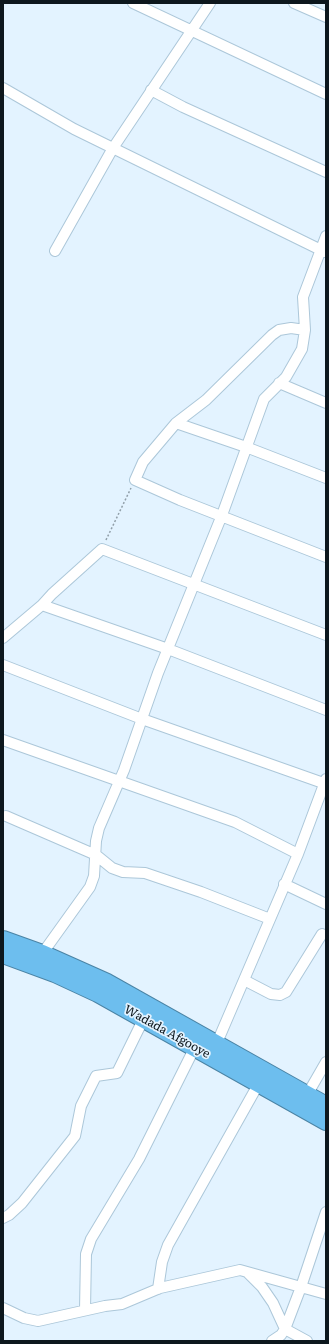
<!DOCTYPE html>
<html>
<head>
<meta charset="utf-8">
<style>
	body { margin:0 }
	#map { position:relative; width:329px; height:1344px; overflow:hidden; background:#e3f3ff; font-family:Literata,serif }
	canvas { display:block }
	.frame { position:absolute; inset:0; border:4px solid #0d171d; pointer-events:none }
</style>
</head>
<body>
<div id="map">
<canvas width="329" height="1344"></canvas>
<div class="frame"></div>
</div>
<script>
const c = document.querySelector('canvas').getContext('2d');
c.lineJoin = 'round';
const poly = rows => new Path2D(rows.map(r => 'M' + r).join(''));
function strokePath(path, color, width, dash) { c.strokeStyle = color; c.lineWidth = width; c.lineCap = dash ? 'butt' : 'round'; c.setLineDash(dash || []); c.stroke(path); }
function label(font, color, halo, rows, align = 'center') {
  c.font = font + ' Literata,serif'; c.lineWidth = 3.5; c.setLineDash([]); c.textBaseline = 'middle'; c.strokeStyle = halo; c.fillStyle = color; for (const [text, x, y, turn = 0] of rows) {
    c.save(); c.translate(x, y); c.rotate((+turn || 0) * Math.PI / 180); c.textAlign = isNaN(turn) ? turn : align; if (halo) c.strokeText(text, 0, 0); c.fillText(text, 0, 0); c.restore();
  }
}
const street = poly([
	[133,3,326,94],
	[294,3,326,17],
	[3,88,74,129,325,252],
	[151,90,183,107,326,172],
	[55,251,113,148,210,3],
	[305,330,291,328,279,330,272,335,206,400,176,423,143,462,135,480,180,500,326,557],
	[279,383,326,403],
	[176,423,246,447,326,478],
	[42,605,168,649,326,710],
	[3,638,42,605,52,594,102,549,326,635],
	[3,665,142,719,326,784],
	[3,740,235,822,298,854],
	[6,816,96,855,112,868,123,872,145,873,201,892,270,919],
	[284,884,326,904],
	[42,954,90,887,94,876,96,841,99,828,124,770,158,673,222,515,264,399,286,377,302,349,305,330,303,297,326,236],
	[244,980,271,994,280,995,286,992,322,934],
	[216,1045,298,854,326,779],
	[307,1095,326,1062],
	[3,1218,9,1215,22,1203,75,1136,81,1106,96,1076,117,1073,144,1018],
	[248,1273,262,1287,273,1303,285,1329,307,1341],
	[158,1289,162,1262,168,1245,259,1083],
	[3,1308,24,1318,38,1321,105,1306,122,1304,160,1288,240,1270,326,1294],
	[85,1310,86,1254,91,1239,139,1159,195,1047],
	[272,1341,281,1335,285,1329,301,1287,326,1212]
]);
const highway = poly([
	[3,940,42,954,107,983,326,1106],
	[3,954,55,973,98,993,326,1121]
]);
strokePath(street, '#acc7d9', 12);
strokePath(highway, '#4b84a5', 20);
strokePath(poly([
	[106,540,131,488]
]), '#919fa9', 1.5, [2, 2]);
strokePath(street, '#fff', 10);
strokePath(highway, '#6dbeee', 18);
label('12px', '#0d171d', '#e3f3ff', [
	["Wadada Afgooye",167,1032,29]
]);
</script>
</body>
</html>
